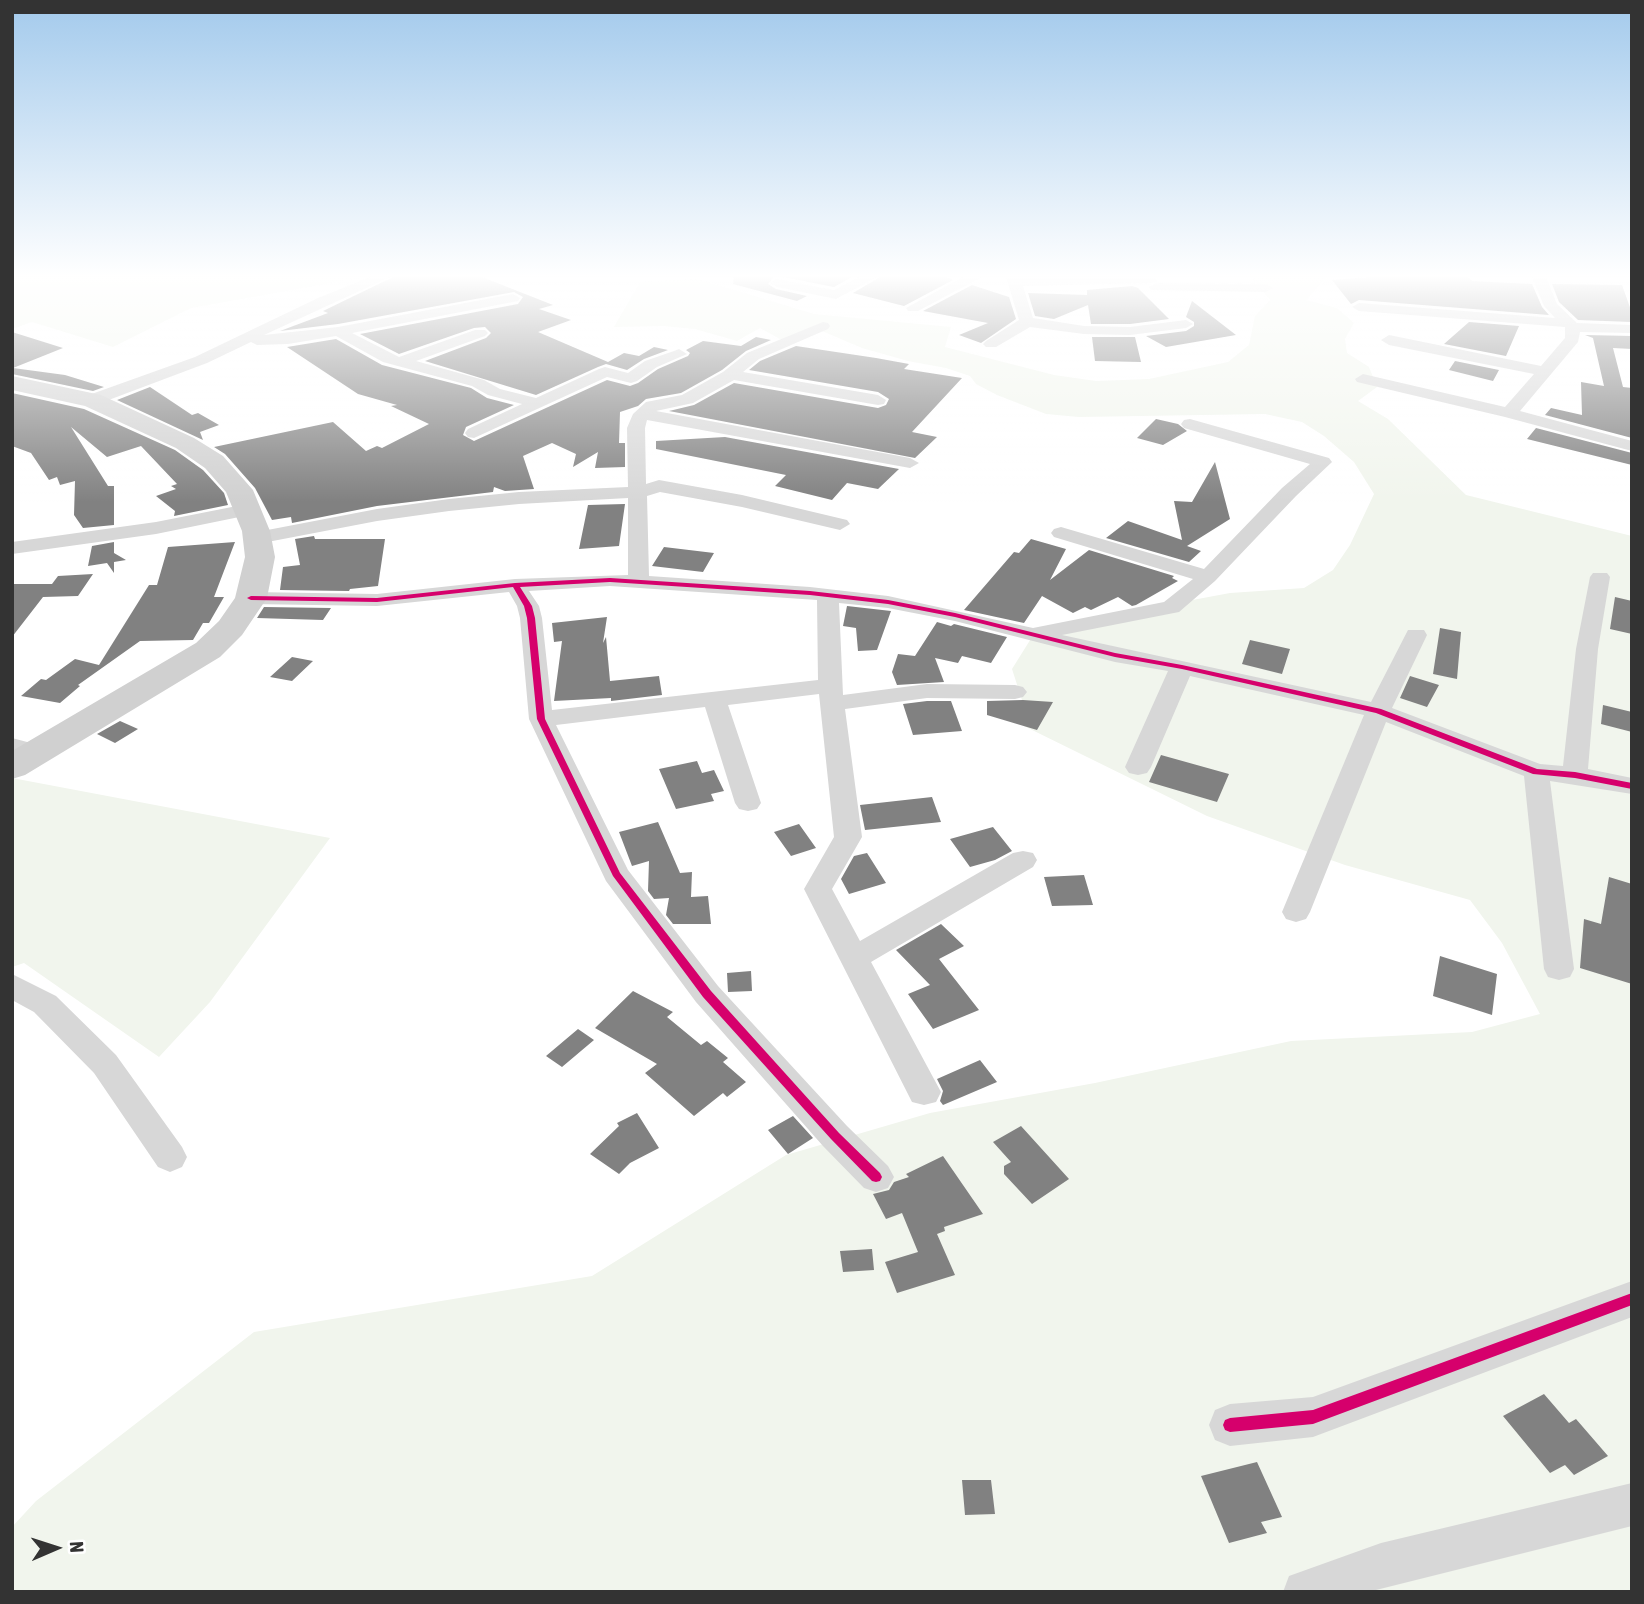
<!DOCTYPE html>
<html>
<head>
<meta charset="utf-8">
<style>
	body { margin:0 }
	#map { position:relative; width:1644px; height:1604px; overflow:hidden; background:#fff; font-family:"Asap Condensed",sans-serif }
	canvas { display:block }
	.frame { position:absolute; inset:0; border:14px solid #333; pointer-events:none }
	.north { position:absolute; left:21px; top:1513px; width:70px; height:70px; -webkit-text-stroke:5px #fff; paint-order:stroke; rotate:87deg; font-size:19px; font-weight:700; line-height:28px; text-align:center; color:#333 }
	.north::after { content:''; display:block; margin:auto; width:24px; height:32px; background:#333; clip-path:polygon(50% 0,100% 100%,50% 72%,0 100%) }
</style>
</head>
<body>
<div id="map">
<canvas width="1644" height="1604"></canvas>
<div class="frame"></div>
<div class="north">N</div>
</div>
<script>
const c = document.querySelector('canvas').getContext('2d');
c.lineJoin = 'round';
function fillPath(path, color) { c.fillStyle = color; c.fill(path, 'evenodd'); }
const poly = rows => new Path2D(rows.map(r => 'M' + r).join(''));
fillPath(poly([
	[365,277,191,308,113,347,32,322,12,329,12,277],
	[1251,277,1327,277,1306,300,1337,308,1354,323,1345,339,1347,353,1369,367,1377,387,1358,401,1388,419,1466,495,1632,536,1632,1592,12,1592,12,1527,36,1501,254,1332,592,1276,786,1155,930,1113,1095,1083,1291,1041,1472,1032,1540,1014,1502,943,1470,900,1345,865,1207,816,1024,726,1022,700,1012,669,1037,629,1230,593,1304,588,1333,570,1350,545,1374,494,1354,462,1324,436,1302,422,1265,414,1079,417,1046,414,997,395,976,384,970,376,946,368,908,361,862,348,822,331,789,344,760,328,737,341,695,329,663,326,614,327,640,282,698,279,814,314,951,327,945,347,1054,375,1096,381,1149,379,1228,362,1249,345,1255,316,1270,300],
	[12,778,330,838,210,1002,159,1057,24,963,12,967]
]), '#f1f5ed');
fillPath(poly([
	[393,277,482,277,553,305,539,309,571,320,538,332,608,362,624,353,639,356,654,347,668,350,644,359,627,370,606,364,598,367,536,395,425,361,486,338,491,333,485,327,474,328,399,354,360,334,518,304,523,297,514,292,338,324,280,331,328,313,323,311],
	[734,277,774,277,768,284,776,289,807,296,797,301,733,284],
	[783,277,852,277,834,287],
	[880,277,946,277,953,280,904,306,853,293],
	[1370,277,1468,277,1472,281,1532,284,1542,307,1549,315,1359,300,1351,304,1332,280],
	[1552,284,1622,285,1632,313,1632,322,1578,320,1559,302],
	[972,285,1009,297,1016,319,981,343,959,335,988,323,923,311],
	[1132,286,1138,288,1169,319,1130,324,1091,324,1088,305,1054,319,1035,316,1028,293,1087,295,1087,290],
	[1192,301,1236,335,1166,347,1146,336,1186,331,1194,326,1194,322,1186,317],
	[1469,322,1519,326,1506,356,1444,344],
	[12,332,63,348,13,368,65,375,104,387,93,391,12,374],
	[1585,335,1632,336,1632,349,1613,348,1623,387,1632,388,1632,438,1545,415,1551,408,1582,415,1581,382,1604,386,1593,338],
	[756,337,771,340,746,351,722,370,681,393,646,399,638,406,620,412,619,443,625,443,625,467,595,468,598,452,573,467,576,454,552,443,523,456,534,489,505,491,494,487,493,492,377,506,292,523,291,517,272,520,255,488,225,454,214,447,333,422,366,451,377,446,382,448,429,424,391,406,397,405,358,394,287,347,336,339,382,365,471,388,487,398,514,405,466,427,463,435,474,441,607,380,630,386,638,383,658,369,688,356,690,353,686,350,703,341,741,346],
	[1092,337,1135,337,1141,362,1095,361],
	[796,346,876,358,909,364,904,369,962,378,912,432,937,437,915,458,669,411,694,405,734,383,878,408,886,405,889,399,878,392,749,370,760,361],
	[1455,361,1499,370,1493,381,1449,370],
	[150,387,192,415,198,413,219,425,200,432,203,440,117,400],
	[12,393,84,409,175,450,203,470,224,493,228,505,174,516,175,511,156,496,176,489,171,486,177,484,141,446,107,457,71,427,108,486,114,486,114,525,83,528,74,515,75,481,60,485,57,477,49,480,31,453,12,446],
	[1156,419,1178,424,1187,431,1163,445,1137,438],
	[1536,428,1632,453,1632,465,1527,439],
	[725,437,899,469,878,489,847,483,832,500,775,486,786,475,656,449,656,441],
	[1215,462,1230,519,1187,546,1201,551,1189,562,1106,538,1128,521,1182,540,1174,501,1192,502],
	[625,504,619,546,579,549,588,505],
	[314,536,315,539,385,539,378,586,350,589,349,591,280,590,283,567,300,565,295,539],
	[1031,539,1066,549,1050,580,1089,550,1174,576,1172,578,1178,581,1136,605,1132,606,1118,597,1091,610,1085,607,1073,613,1042,596,1024,623,964,610,1014,552,1019,553],
	[114,542,114,553,126,560,114,562,114,573,107,563,88,566,92,546],
	[235,542,214,597,224,597,209,623,203,623,193,640,140,641,78,685,80,686,60,703,21,696,41,679,46,680,75,659,99,665,149,585,157,585,168,547],
	[664,547,714,553,703,572,652,566],
	[93,574,78,596,43,597,12,637,12,584,52,584,58,576],
	[1615,597,1632,601,1632,634,1610,629],
	[847,606,891,611,877,650,858,651,856,628,843,626],
	[264,607,331,608,323,620,257,618],
	[607,617,603,643,606,637,610,681,659,676,662,695,611,701,611,698,554,701,562,641,554,642,552,623],
	[937,622,951,626,954,624,1007,637,991,663,962,656,958,663,935,658,944,682,897,685,892,672,898,654,915,656],
	[1440,628,1461,632,1457,679,1433,674],
	[1250,640,1290,649,1282,674,1242,664],
	[292,657,313,661,292,681,270,677],
	[1410,676,1439,685,1427,707,1400,698],
	[1023,700,1053,702,1037,730,987,715,987,701],
	[927,701,951,701,962,731,913,735,903,704],
	[1603,705,1632,712,1632,732,1601,724],
	[120,721,138,729,115,743,97,734],
	[1161,755,1229,774,1217,802,1149,782],
	[697,761,702,773,714,770,724,791,711,794,714,801,676,809,659,769],
	[932,797,941,822,865,830,860,805],
	[658,822,680,873,692,872,691,897,708,896,711,924,673,924,666,915,669,898,654,899,648,891,649,861,632,866,619,832],
	[799,824,816,848,791,856,774,832],
	[993,827,1012,851,995,860,970,867,950,839],
	[867,853,886,883,849,894,841,879,854,856],
	[1084,875,1093,905,1052,906,1044,877],
	[1609,877,1632,884,1632,984,1580,968,1584,919,1601,924],
	[941,924,964,946,939,959,979,1010,933,1029,908,994,930,985,896,950],
	[1440,956,1497,974,1492,1015,1433,996],
	[751,971,752,991,728,992,727,973],
	[633,991,673,1012,667,1017,701,1045,707,1041,728,1058,723,1062,746,1082,727,1097,723,1093,694,1116,645,1073,657,1064,595,1028],
	[578,1029,594,1040,562,1067,546,1056],
	[980,1060,997,1082,943,1105,940,1101,943,1091,937,1079],
	[637,1113,659,1148,630,1163,619,1174,590,1154,619,1126,617,1123],
	[793,1116,813,1138,788,1154,768,1130],
	[1021,1126,1069,1179,1032,1204,1004,1174,1004,1166,1011,1162,993,1142],
	[943,1156,983,1214,944,1227,945,1231,937,1234,955,1275,897,1293,885,1262,918,1252,902,1213,886,1219,873,1194,889,1190,894,1182,909,1177,906,1174],
	[872,1249,874,1270,843,1272,840,1251],
	[1544,1394,1569,1423,1576,1419,1608,1456,1574,1475,1565,1465,1550,1473,1503,1416],
	[1257,1462,1282,1517,1261,1522,1267,1533,1229,1543,1201,1476],
	[962,1480,991,1480,995,1514,965,1515]
]), '#818181');
fillPath(poly([
	[370,277,390,277,264,335,338,327,513,294,520,298,518,301,352,333,399,357,475,330,485,330,488,333,485,336,416,361,484,380,500,389,536,398,599,369,605,367,628,373,645,361,674,351,679,349,687,354,657,367,637,381,631,383,607,377,474,438,468,437,465,433,468,429,522,404,488,395,472,386,383,362,336,336,288,344,257,345,251,342,207,363,98,404,92,405,84,400,86,396,195,357,318,298,370,277],
	[859,277,877,277,836,299,777,287,770,283,777,279,834,290,859,277],
	[963,277,982,277,918,311,908,311,906,308,963,277],
	[1006,277,1157,277,1156,282,1151,283,1023,286,1033,318,1084,326,1130,327,1186,320,1193,324,1186,328,1130,335,1084,334,1030,327,996,347,986,347,983,344,986,341,1019,320,1006,277],
	[1532,277,1546,277,1557,304,1577,323,1632,325,1632,333,1580,332,1578,342,1520,411,1632,441,1632,451,1505,417,1357,382,1355,379,1363,374,1505,407,1534,374,1389,345,1381,340,1389,335,1541,366,1565,338,1565,327,1359,311,1352,307,1359,303,1555,318,1544,306,1532,277],
	[1156,283,1266,284,1273,288,1266,292,1151,290,1149,287,1156,283],
	[823,322,828,323,830,326,828,329,759,359,743,372,878,395,886,400,884,404,878,405,734,380,693,403,656,411,910,458,919,463,910,468,647,420,645,428,646,484,659,480,742,495,847,520,850,524,840,530,742,507,660,492,647,496,649,576,810,587,888,596,1033,628,1164,602,1193,579,1054,537,1051,533,1054,529,1061,527,1204,569,1282,488,1310,464,1184,428,1181,424,1184,420,1190,419,1329,458,1332,462,1296,496,1215,581,1179,612,1062,635,1371,702,1408,630,1424,630,1427,635,1392,708,1540,764,1563,766,1576,649,1590,577,1593,573,1607,573,1610,577,1598,649,1588,769,1632,778,1632,794,1550,781,1574,969,1570,977,1559,980,1548,977,1544,969,1524,776,1386,722,1310,912,1306,919,1296,922,1286,919,1282,912,1364,715,1190,676,1151,767,1147,773,1138,775,1129,773,1125,767,1168,671,1115,662,955,621,888,608,839,603,843,695,927,684,1015,685,1023,687,1027,692,1023,697,1015,699,927,698,845,709,862,837,832,889,860,941,1013,853,1023,851,1033,853,1037,860,1033,867,871,962,941,1092,936,1102,924,1105,912,1102,804,889,834,837,819,694,728,705,761,803,757,809,748,811,739,809,735,803,705,707,556,725,628,870,718,986,847,1126,888,1166,894,1177,888,1188,876,1192,864,1188,823,1146,696,1002,606,881,529,719,520,618,517,606,509,592,377,606,251,604,243,603,240,598,243,593,251,592,377,594,515,579,628,575,628,498,519,504,449,511,377,521,257,544,250,542,247,538,250,534,257,532,377,509,449,499,519,492,628,487,627,428,633,414,646,402,682,395,723,372,747,353,823,322],
	[610,586,817,600,818,680,552,710,542,618,539,606,529,591,610,586],
	[247,504,257,510,254,514,156,534,12,554,12,542,156,522,247,504],
	[12,738,46,747,50,752,46,757,37,760,12,754,12,738],
	[12,974,56,996,116,1055,182,1147,187,1157,182,1167,170,1172,158,1167,94,1073,34,1012,12,1000,12,974],
	[1632,1281,1632,1317,1313,1437,1230,1446,1215,1440,1209,1425,1215,1410,1230,1404,1313,1397,1632,1281],
	[1632,1483,1632,1526,1368,1592,1283,1592,1289,1576,1381,1543,1632,1483]
]), '#d7d7d7');
fillPath(poly([
	[12,376,101,395,194,438,223,456,253,490,270,531,275,557,267,598,242,635,220,657,25,775,12,779,12,751,196,643,219,621,235,598,245,557,242,531,226,492,205,468,176,448,85,406,12,390,12,376]
]), '#d0d0d0');
fillPath(poly([
	[610,578,810,591,888,600,955,613,1115,653,1182,665,1381,709,1537,769,1575,772,1632,783,1632,789,1575,778,1533,774,1376,713,1182,669,1115,657,955,617,888,604,810,595,610,582,520,587,532,606,535,618,545,719,620,873,711,991,839,1133,880,1173,882,1177,880,1181,876,1182,872,1181,831,1139,703,997,613,876,537,719,527,618,524,606,513,587,377,602,251,600,247,598,251,596,377,598,515,583,610,578],
	[1632,1293,1632,1305,1313,1424,1230,1432,1225,1430,1223,1425,1225,1420,1230,1418,1313,1410,1632,1293]
]), '#d6006c');
const sky = c.createLinearGradient(0, 0, 0, 502);
sky.addColorStop(0, '#a3caec');
sky.addColorStop(0.55, '#fff');
sky.addColorStop(1, '#ffffff00');
c.fillStyle = sky;
c.fillRect(0, 0, 1644, 502);
</script>
</body>
</html>
